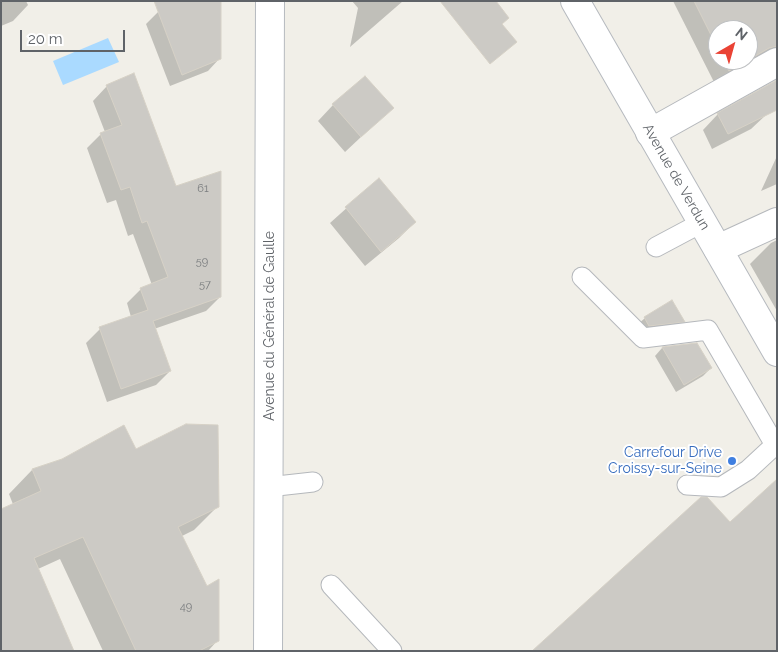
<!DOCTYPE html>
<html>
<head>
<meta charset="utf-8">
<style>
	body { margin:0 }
	#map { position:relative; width:778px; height:652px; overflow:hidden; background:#f1efe8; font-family:Raleway,sans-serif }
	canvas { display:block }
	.frame { position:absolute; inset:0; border:2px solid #5f6368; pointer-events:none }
	.north { position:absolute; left:708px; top:20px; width:50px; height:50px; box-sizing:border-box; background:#fff; border:1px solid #bfc1c3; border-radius:50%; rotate:38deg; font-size:14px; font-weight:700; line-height:20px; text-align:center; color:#5f6368 }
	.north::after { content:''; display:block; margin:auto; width:18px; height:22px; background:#ea4335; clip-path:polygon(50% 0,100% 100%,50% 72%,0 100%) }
	.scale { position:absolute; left:20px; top:30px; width:105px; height:22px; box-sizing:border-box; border:2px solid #5f6368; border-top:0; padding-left:6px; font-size:15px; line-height:18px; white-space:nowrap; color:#5f6368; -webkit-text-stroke:4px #fff; paint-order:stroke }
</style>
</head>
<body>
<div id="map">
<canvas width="778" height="652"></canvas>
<div class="frame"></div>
<div class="north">N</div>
<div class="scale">20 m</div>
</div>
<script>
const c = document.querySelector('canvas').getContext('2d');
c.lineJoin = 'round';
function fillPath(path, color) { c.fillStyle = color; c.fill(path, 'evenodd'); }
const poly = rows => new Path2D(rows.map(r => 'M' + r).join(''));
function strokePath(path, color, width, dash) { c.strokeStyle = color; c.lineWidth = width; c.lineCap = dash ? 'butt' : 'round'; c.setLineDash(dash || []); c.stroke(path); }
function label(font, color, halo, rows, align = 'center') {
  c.font = font + ' Raleway,sans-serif'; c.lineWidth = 4; c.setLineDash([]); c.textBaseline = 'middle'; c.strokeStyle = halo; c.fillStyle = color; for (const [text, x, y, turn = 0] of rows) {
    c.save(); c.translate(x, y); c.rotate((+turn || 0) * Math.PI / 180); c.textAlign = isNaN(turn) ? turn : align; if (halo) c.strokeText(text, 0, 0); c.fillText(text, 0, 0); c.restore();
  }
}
fillPath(poly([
	[108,38,119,62,63,85,53,61]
]), '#aadaff');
fillPath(poly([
	[1,1,26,1,28,5,13,21,1,26],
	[352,1,403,1,350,47,358,8],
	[673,1,777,1,777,58,715,84],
	[718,30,748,30,748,60,718,60],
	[158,12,220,58,208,71,170,86,146,24],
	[107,86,176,188,220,297,206,311,154,329,170,371,156,385,107,402,86,343,100,329,131,317,127,303,141,289,152,285,133,234,128,236,116,200,107,203,87,148,101,134,105,132,93,101],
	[333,105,392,108,345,152,318,121],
	[718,114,767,114,751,129,712,149,703,130],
	[777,156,777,184,761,191],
	[379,179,415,222,399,238,365,266,330,223],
	[777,240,777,311,750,264,771,243],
	[645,318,683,321,675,329,641,333,637,325],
	[696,344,711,368,703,376,676,392,655,356,662,348],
	[136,450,217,507,194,530,182,536,217,641,208,651,103,651,60,559,38,569,9,494,32,470,62,460]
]), '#0003');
const building = poly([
	[154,1,221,1,221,59,182,75,154,1],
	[440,1,496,1,509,18,502,24,517,42,490,64,440,1],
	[694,1,777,1,777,46,769,48,729,71,723,60,748,60,748,30,718,30,718,49,694,1],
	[134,73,176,186,221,171,221,297,153,321,171,371,121,389,99,327,148,310,140,288,168,277,147,221,142,223,130,187,121,190,100,133,122,125,106,85,134,73],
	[365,76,394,108,361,137,332,104,365,76],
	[777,80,777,110,728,134,717,113,777,80],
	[379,178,416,222,381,252,345,207,379,178],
	[672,300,685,322,649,326,644,317,672,300],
	[697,343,712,368,684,385,662,347,697,343],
	[186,424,218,425,219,507,178,527,207,586,219,579,219,641,199,651,136,651,83,537,34,558,74,651,1,651,1,509,41,491,32,469,62,459,124,425,136,449,186,424],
	[777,479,777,651,532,651,701,497,707,497,730,522,777,479]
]);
fillPath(building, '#cccac5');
strokePath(building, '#d6d1c6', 1);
const lane = poly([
	[656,247,703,222],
	[582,277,643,338,708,330,775,445,748,470,721,487,687,485],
	[268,487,313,482],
	[331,585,392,651]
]);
const street = poly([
	[650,133,777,62],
	[718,249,777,222]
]);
const secondary = poly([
	[575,1,777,352],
	[268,651,270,1]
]);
strokePath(lane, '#b5b8bc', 21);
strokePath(street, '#b5b8bc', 30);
strokePath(secondary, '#b6babf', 30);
strokePath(lane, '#fff', 19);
strokePath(street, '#fff', 28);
strokePath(secondary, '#fff', 28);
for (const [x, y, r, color] of [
	[732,461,5,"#3f7fe0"]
]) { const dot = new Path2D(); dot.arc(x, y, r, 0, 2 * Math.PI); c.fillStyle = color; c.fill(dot); strokePath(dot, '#fff', 2); }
label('11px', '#7a7d7f', null, [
	["61",203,189],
	["59",202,262],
	["57",205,285],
	["49",186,607]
]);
label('14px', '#5f6368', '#fff', [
	["Avenue de Verdun",676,177,60],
	["Avenue du Général de Gaulle",270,326,-90]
]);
label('14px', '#366cbe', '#fff', [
	["Carrefour Drive",722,453],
	["Croissy-sur-Seine",722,469]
], 'right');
</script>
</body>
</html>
